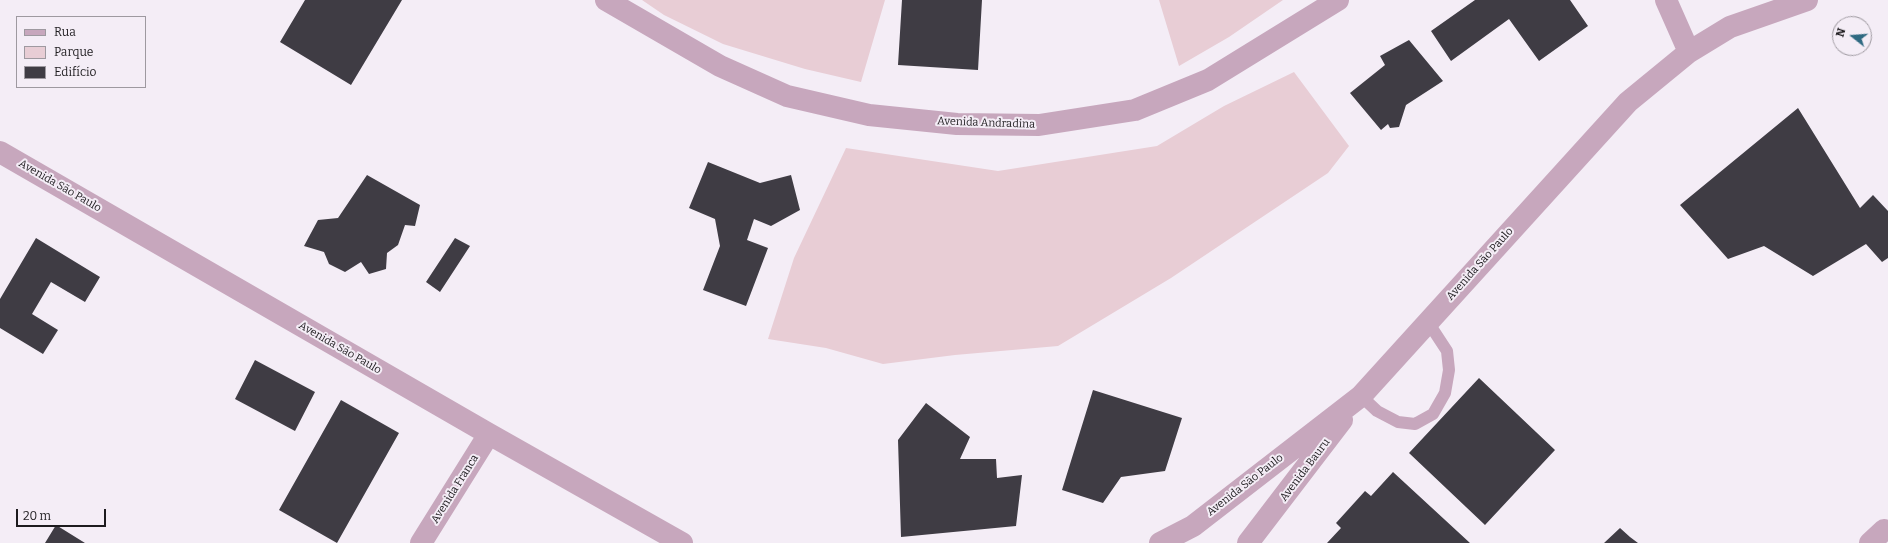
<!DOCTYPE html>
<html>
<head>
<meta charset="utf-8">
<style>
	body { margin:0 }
	#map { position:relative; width:1888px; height:543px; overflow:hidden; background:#f4edf6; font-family:Bitter,serif }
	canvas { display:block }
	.legend { position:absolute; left:16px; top:16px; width:130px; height:72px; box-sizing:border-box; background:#f4edf6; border:1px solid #9e99a0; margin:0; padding:5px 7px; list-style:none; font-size:12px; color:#1d1b1e }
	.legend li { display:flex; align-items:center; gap:8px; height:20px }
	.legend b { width:20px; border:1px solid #9e99a0 }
	.north { position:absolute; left:1832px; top:16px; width:40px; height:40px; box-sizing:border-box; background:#f4edf6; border:1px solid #9e99a0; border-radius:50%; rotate:287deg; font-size:11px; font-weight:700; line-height:16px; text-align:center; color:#1d1b1e }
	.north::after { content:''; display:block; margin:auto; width:14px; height:18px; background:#2f6a82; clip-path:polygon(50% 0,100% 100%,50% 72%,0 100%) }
	.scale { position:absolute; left:16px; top:509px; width:90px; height:18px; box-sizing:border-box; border:2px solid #1d1b1e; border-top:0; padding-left:5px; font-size:12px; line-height:14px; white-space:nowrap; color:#1d1b1e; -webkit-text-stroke:3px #f4edf6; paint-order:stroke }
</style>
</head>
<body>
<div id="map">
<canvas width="1888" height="543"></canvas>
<ul class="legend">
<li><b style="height:5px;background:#c7a7bd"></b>Rua</li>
<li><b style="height:11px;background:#e8cdd5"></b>Parque</li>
<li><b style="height:11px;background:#3f3c44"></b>Edifício</li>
</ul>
<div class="north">N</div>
<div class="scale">20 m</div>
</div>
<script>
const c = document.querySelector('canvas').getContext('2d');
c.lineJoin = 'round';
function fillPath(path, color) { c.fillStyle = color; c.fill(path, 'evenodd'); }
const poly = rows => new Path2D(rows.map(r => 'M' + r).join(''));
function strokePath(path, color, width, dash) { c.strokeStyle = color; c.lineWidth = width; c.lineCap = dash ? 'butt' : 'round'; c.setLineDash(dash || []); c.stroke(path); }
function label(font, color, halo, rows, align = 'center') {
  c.font = font + ' Bitter,serif'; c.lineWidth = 4; c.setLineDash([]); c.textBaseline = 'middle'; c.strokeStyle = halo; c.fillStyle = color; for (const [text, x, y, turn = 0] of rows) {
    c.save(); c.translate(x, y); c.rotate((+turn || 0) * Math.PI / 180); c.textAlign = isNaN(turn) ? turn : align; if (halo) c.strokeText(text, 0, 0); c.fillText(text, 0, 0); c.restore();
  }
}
fillPath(poly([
	[642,0,885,0,861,82,805,69,723,44,664,15],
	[1159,0,1283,0,1229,37,1179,66],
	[1294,72,1349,146,1328,173,1171,278,1058,346,955,355,883,364,826,348,768,339,794,258,846,148,998,171,1157,146,1224,106]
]), '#e8cdd5');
fillPath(poly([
	[305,0,402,0,351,85,280,42],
	[902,0,982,0,978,70,898,65],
	[1475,0,1570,0,1588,26,1539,61,1509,19,1451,61,1431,31],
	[1409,40,1443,81,1406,105,1399,127,1390,128,1388,124,1381,130,1350,93,1385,65,1380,56],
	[1798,108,1860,208,1873,195,1888,211,1888,258,1882,262,1866,244,1813,276,1764,246,1728,259,1680,205],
	[708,162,760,183,791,175,800,210,771,226,754,219,747,240,768,248,746,306,703,290,720,246,715,219,689,208],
	[367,175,420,205,415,226,405,225,398,245,387,253,386,269,369,274,361,262,345,272,329,264,324,252,304,246,318,220,338,218],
	[36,238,100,277,85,302,51,282,32,314,58,330,43,354,0,328,0,299],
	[455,238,470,246,440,292,426,282],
	[255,360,315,392,295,431,235,399],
	[1479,378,1555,450,1485,525,1409,453],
	[1093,390,1182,418,1165,471,1121,477,1103,503,1062,490],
	[341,400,399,433,337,543,279,510],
	[926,403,970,437,960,459,996,459,997,478,1022,475,1016,526,901,537,898,440],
	[1393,472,1470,543,1327,543,1341,528,1336,523,1365,491,1371,496],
	[56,525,85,543,45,543],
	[1620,528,1630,537,1638,543,1604,543]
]), '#3f3c44');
strokePath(poly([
	[1361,396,1377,411,1398,422,1415,424,1433,414,1445,393,1449,370,1447,351,1428,322]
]), '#c7a7bd', 12);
strokePath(poly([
	[606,0,720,66,787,96,869,115,957,124,1039,125,1135,110,1208,80,1338,0],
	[1666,0,1689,52],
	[0,152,489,434,682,543],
	[421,543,489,434],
	[1160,543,1193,526,1361,396,1628,102,1689,52,1730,27,1807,0],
	[1248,543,1342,420],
	[1870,543,1884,530]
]), '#c7a7bd', 22);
label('11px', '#1d1b1e', '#f4edf6', [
	["Avenida Andradina",986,123,2],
	["Avenida São Paulo",60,186,30],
	["Avenida São Paulo",1480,264,-48],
	["Avenida São Paulo",340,348,30],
	["Avenida Bauru",1305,470,-53],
	["Avenida São Paulo",1245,485,-38],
	["Avenida Franca",455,489,-58]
]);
</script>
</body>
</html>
